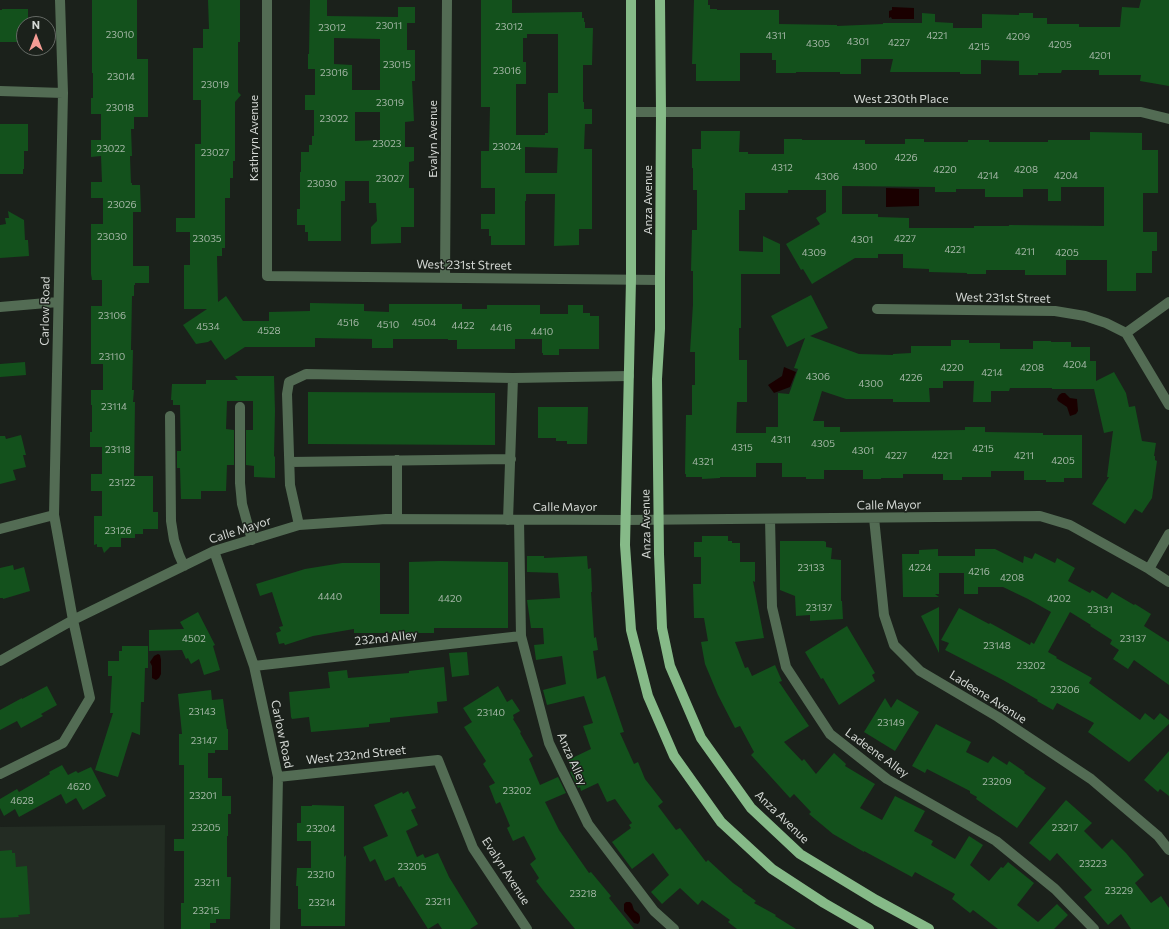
<!DOCTYPE html>
<html>
<head>
<meta charset="utf-8">
<style>
	body { margin:0 }
	#map { position:relative; width:1169px; height:929px; overflow:hidden; background:#1b211b; font-family:Commissioner,sans-serif }
	canvas { display:block }
	.north { position:absolute; left:16px; top:16px; width:40px; height:40px; box-sizing:border-box; background:#1b211b; border:1px solid #656a65; border-radius:50%; rotate:0deg; font-size:11px; font-weight:700; line-height:16px; text-align:center; color:#d4d8d4 }
	.north::after { content:''; display:block; margin:auto; width:14px; height:18px; background:#f59c94; clip-path:polygon(50% 0,100% 100%,50% 72%,0 100%) }
</style>
</head>
<body>
<div id="map">
<canvas width="1169" height="929"></canvas>
<div class="north">N</div>
</div>
<script>
const c = document.querySelector('canvas').getContext('2d');
c.lineJoin = 'round';
function fillPath(path, color) { c.fillStyle = color; c.fill(path, 'evenodd'); }
const poly = rows => new Path2D(rows.map(r => 'M' + r).join(''));
function strokePath(path, color, width, dash) { c.strokeStyle = color; c.lineWidth = width; c.lineCap = dash ? 'butt' : 'round'; c.setLineDash(dash || []); c.stroke(path); }
function label(font, color, halo, rows, align = 'center') {
  c.font = font + ' Commissioner,sans-serif'; c.lineWidth = 3; c.setLineDash([]); c.textBaseline = 'middle'; c.strokeStyle = halo; c.fillStyle = color; for (const [text, x, y, turn = 0] of rows) {
    c.save(); c.translate(x, y); c.rotate((+turn || 0) * Math.PI / 180); c.textAlign = isNaN(turn) ? turn : align; if (halo) c.strokeText(text, 0, 0); c.fillText(text, 0, 0); c.restore();
  }
}
fillPath(poly([
	[165,825,164,929,0,929,0,827]
]), '#232c23');
fillPath(poly([
	[892,7,914,8,914,19,892,19,891,17,889,18,889,11,892,10],
	[886,188,919,189,919,206,886,207],
	[784,367,796,372,790,387,774,393,768,385,782,376],
	[1062,393,1065,393,1070,398,1077,399,1078,411,1076,414,1070,416,1067,407,1058,401,1057,399,1059,395],
	[158,654,160,655,161,660,161,674,159,678,156,680,152,678,152,666,150,662,154,656],
	[626,902,630,902,632,904,634,910,639,914,640,917,640,921,638,924,634,923,624,911,624,904]
]), '#1a0000');
fillPath(poly([
	[92,0,137,0,137,59,148,59,148,117,134,117,134,129,131,129,132,156,130,156,131,183,132,183,132,185,140,185,141,212,133,212,133,266,149,266,149,283,135,283,135,285,134,285,134,296,132,296,131,350,133,350,132,390,134,390,133,402,135,402,134,476,153,476,153,512,158,512,158,529,143,529,143,534,135,534,135,538,121,538,121,547,110,547,104,553,102,547,97,547,97,544,94,545,94,516,102,516,102,491,91,491,91,474,102,474,102,447,90,447,90,432,92,432,92,405,91,405,91,390,103,390,103,364,91,364,91,306,102,306,102,280,92,280,91,274,91,224,103,224,103,198,91,198,91,182,102,182,101,156,91,157,91,140,101,140,101,114,91,114,91,98,93,98,93,73,92,73],
	[208,0,240,0,240,42,238,42,238,92,241,95,235,102,235,161,233,161,233,178,230,178,230,198,225,198,225,248,222,248,222,256,217,256,218,302,226,296,243,321,269,321,269,312,310,311,310,303,364,304,364,311,389,312,389,304,462,304,462,309,487,309,487,305,540,305,540,314,568,314,568,305,583,305,583,313,590,313,590,316,599,316,599,349,559,349,559,355,543,355,543,353,542,353,542,339,515,339,515,349,457,349,457,340,448,340,448,339,393,339,393,348,372,348,372,339,315,338,315,347,245,347,225,360,211,340,208,342,196,344,183,325,207,309,184,309,184,265,190,265,190,232,176,232,176,218,195,218,195,144,201,144,201,100,193,100,193,48,203,48,203,29,209,29],
	[310,0,327,0,327,16,398,17,398,7,415,7,415,23,407,23,407,50,415,50,415,81,412,81,414,121,405,122,405,147,414,147,414,161,409,162,409,188,414,188,414,227,401,227,401,243,371,244,371,227,377,221,376,203,369,203,369,181,345,181,345,201,341,201,341,241,308,241,308,232,305,232,305,225,297,225,297,209,300,209,300,172,301,172,301,152,309,152,309,145,312,145,312,136,314,136,314,110,305,110,305,95,315,95,315,69,308,69,308,54,309,54],
	[334,38,380,39,380,90,352,90,352,65,334,64],
	[355,112,380,112,380,140,355,141],
	[481,0,512,0,512,13,582,12,582,18,584,18,584,22,585,22,585,28,593,28,592,65,583,65,583,102,584,102,584,109,592,109,592,124,585,124,584,149,592,149,592,229,579,229,579,245,554,246,555,194,526,194,526,201,525,201,525,245,491,245,491,236,489,236,489,229,481,229,481,214,495,214,495,188,481,188,481,151,489,151,490,107,481,107],
	[527,34,558,34,558,93,548,93,548,133,545,133,545,135,516,135,516,84,526,84,526,62,523,62,523,38,527,38],
	[525,147,558,148,557,173,525,173],
	[694,0,708,0,708,5,710,5,710,9,717,9,717,10,779,10,779,24,837,25,837,26,883,24,883,23,922,23,922,13,935,14,935,22,953,23,953,28,982,28,982,14,1019,15,1019,13,1033,13,1033,18,1047,18,1047,24,1079,24,1079,27,1120,27,1122,7,1139,8,1141,0,1169,0,1169,86,1140,81,1141,75,1099,75,1099,70,1062,70,1061,73,1038,73,1038,75,1019,75,1019,61,981,60,981,74,960,74,960,72,890,72,893,59,861,59,861,74,840,74,840,72,796,72,796,73,776,73,776,60,772,60,772,53,740,53,740,81,696,81,696,64,692,64],
	[2,9,28,9,28,24,24,24,24,42,0,42,0,10,2,10],
	[0,124,28,124,28,151,24,151,24,169,23,169,23,174,0,174],
	[701,131,740,131,739,152,748,152,748,154,784,154,784,139,802,139,802,140,865,140,865,144,905,144,905,139,924,139,924,142,968,142,968,140,989,140,989,142,1048,142,1048,140,1090,140,1090,132,1142,133,1142,150,1158,150,1158,193,1143,193,1143,232,1157,232,1157,251,1152,251,1152,273,1136,273,1136,291,1107,291,1107,260,1066,260,1066,275,1025,275,1025,270,986,270,986,274,967,274,967,273,929,272,929,269,903,268,903,254,878,254,878,258,855,258,812,284,803,269,801,270,786,244,820,224,816,218,826,212,826,190,788,190,788,193,745,193,745,210,739,210,739,251,763,252,763,236,780,244,780,274,741,274,741,328,739,328,739,360,747,360,747,402,737,402,736,433,766,433,766,427,778,427,778,393,789,394,798,369,794,368,805,338,787,347,771,316,811,295,828,328,810,336,859,354,893,355,893,354,911,353,911,346,951,346,951,340,969,340,969,343,1000,343,1000,349,1033,349,1033,341,1051,341,1051,342,1071,342,1071,347,1090,347,1090,361,1096,361,1096,381,1114,372,1126,393,1129,407,1135,406,1142,441,1156,443,1154,456,1155,456,1155,460,1157,461,1152,498,1142,513,1135,509,1125,524,1092,504,1109,477,1107,477,1113,431,1104,433,1094,389,1052,389,1052,388,1010,388,1009,391,991,391,991,402,973,402,974,381,943,381,943,388,929,388,930,402,893,402,893,399,846,399,822,391,813,421,824,421,824,427,840,427,840,432,965,430,965,427,985,427,985,432,1043,433,1043,435,1082,435,1082,478,1064,478,1064,482,1046,482,1046,480,1024,480,1024,471,991,471,991,477,962,477,962,480,943,480,943,474,903,474,903,478,881,478,881,479,863,479,863,470,824,470,824,479,806,479,806,477,782,477,782,463,756,463,756,477,720,477,720,478,702,479,702,477,686,477,686,474,685,474,686,415,692,415,692,385,695,385,695,352,690,352,693,304,693,271,691,271,692,230,697,230,697,190,693,190,693,168,692,168,692,149,701,149],
	[842,186,935,187,935,192,956,192,956,189,985,189,985,197,1023,197,1023,189,1048,189,1048,201,1061,201,1061,187,1104,187,1104,226,1009,225,1009,226,974,226,974,228,909,228,909,218,878,217,878,214,842,214],
	[8,211,24,220,25,240,28,240,29,256,0,258,0,225,6,224,5,218,9,218],
	[25,362,26,375,0,377,0,364],
	[235,376,274,376,275,411,274,456,275,457,275,478,254,477,254,466,246,465,246,430,253,430,253,401,227,401,226,429,234,430,234,465,227,465,226,491,201,491,201,499,181,499,180,468,177,468,177,451,181,451,180,405,173,405,173,400,171,400,172,384,206,384,206,380,238,380],
	[308,392,495,393,495,445,308,444],
	[538,407,588,407,587,444,567,444,567,441,556,441,556,438,538,438],
	[21,435,26,455,23,455,26,467,13,470,16,480,0,484,0,436,5,436,6,439],
	[702,536,728,536,728,541,732,541,732,543,740,543,740,562,755,562,755,582,753,581,764,638,735,642,745,668,748,667,752,676,775,665,782,681,779,682,809,726,784,742,802,761,804,759,816,774,834,753,846,764,845,766,875,784,860,808,882,820,895,796,925,811,914,831,933,841,931,845,955,859,969,836,983,845,970,865,989,881,1001,867,1003,868,1008,862,1034,883,1017,905,1038,922,1057,904,1068,915,1054,929,998,929,973,910,970,913,952,899,955,894,915,872,912,877,864,851,864,852,833,834,809,814,811,812,794,794,790,798,751,755,754,752,740,726,735,728,718,695,705,664,701,642,708,641,704,618,694,618,693,584,701,584,701,557,694,557,694,542,702,542],
	[780,541,824,541,826,542,826,547,832,548,831,559,841,560,841,601,842,601,843,619,810,621,810,615,796,616,795,596,780,590],
	[938,549,938,556,975,556,975,549,995,549,1023,563,1024,556,1032,559,1035,553,1055,563,1057,558,1075,568,1068,581,1090,593,1092,590,1107,599,1112,592,1134,605,1135,604,1151,614,1144,626,1169,642,1169,685,1134,660,1128,669,1113,659,1119,650,1110,644,1112,640,1090,626,1091,625,1070,612,1048,652,1057,657,1056,658,1092,678,1089,683,1140,720,1145,713,1154,720,1160,713,1169,720,1169,724,1129,762,1088,732,1094,723,1057,703,1053,710,1037,701,1038,700,1003,680,945,650,949,643,941,640,959,608,989,624,990,623,1030,645,1031,642,1034,644,1051,612,1028,599,1003,587,978,587,978,594,964,594,964,573,939,573,939,594,935,594,939,597,903,597,902,554,919,554,919,550],
	[527,556,544,556,544,558,587,556,588,569,591,568,592,592,591,592,594,638,596,637,598,650,593,651,597,679,605,676,624,732,620,733,634,764,638,762,645,779,663,802,658,806,676,830,680,828,706,862,708,860,733,883,743,890,742,891,756,901,754,903,776,915,775,916,796,929,737,929,728,922,730,920,702,900,698,905,680,888,662,904,651,892,669,875,653,853,632,869,612,842,631,828,629,825,632,823,615,799,607,802,598,783,581,791,580,787,578,788,570,772,572,771,568,760,591,749,583,726,593,723,584,696,547,705,543,690,566,684,562,656,536,660,534,645,544,644,543,628,531,628,527,600,560,598,558,573,527,572],
	[440,561,508,562,508,628,434,628,434,633,354,633,354,629,313,636,285,645,284,643,279,644,276,633,281,631,279,627,283,626,272,592,260,596,256,584,305,569,342,563,380,563,380,614,409,614,409,562],
	[13,565,14,570,24,567,30,591,3,599,3,598,0,598,0,568],
	[939,607,939,653,921,616],
	[198,612,215,645,213,646,220,670,204,675,199,659,191,664,188,658,186,659,182,650,149,651,149,630,184,629,180,622],
	[847,626,875,673,872,675,875,681,839,705,823,678,821,679,805,652],
	[122,646,148,646,148,668,145,668,144,702,141,702,140,735,132,732,118,777,95,770,113,713,110,713,112,676,108,676,108,661,119,661,119,651,122,651],
	[467,652,469,675,452,677,449,653],
	[444,667,447,701,437,702,438,713,390,718,390,722,369,724,369,727,311,732,309,717,292,719,291,717,289,692,330,688,328,672,347,670,348,678,409,673,409,671],
	[47,686,57,705,41,714,43,716,21,728,17,721,0,730,0,710,22,698,22,699],
	[498,686,507,702,512,699,520,711,513,715,514,718,513,719,521,732,520,733,533,756,529,759,540,785,558,777,566,793,545,802,559,830,589,873,591,872,611,896,609,898,634,929,575,929,546,894,536,881,539,878,530,864,536,859,524,836,513,841,507,828,510,826,500,802,496,804,489,786,495,783,483,764,486,761,464,727,472,722,463,708],
	[211,690,212,700,223,699,227,729,228,729,228,750,215,750,215,753,208,753,208,778,222,778,222,796,231,796,231,814,228,814,228,836,227,836,227,877,231,877,230,919,216,919,216,923,210,923,210,929,181,929,181,903,184,903,184,851,174,851,174,839,184,839,184,765,179,765,179,734,182,734,178,694],
	[885,698,891,708,897,699,919,712,895,751,864,732],
	[936,724,957,735,971,742,966,752,988,763,993,756,1007,765,1009,761,1025,772,1024,773,1046,788,1017,828,976,799,977,797,970,793,970,791,927,769,925,773,912,766],
	[1169,751,1169,796,1160,789,1158,792,1144,780],
	[62,765,68,775,76,771,78,773,91,767,106,796,83,810,76,798,66,804,61,794,19,817,15,809,4,816,0,808,0,799,17,789,19,792,50,774,49,772],
	[408,791,416,808,411,810,418,825,406,831,417,857,423,854,425,858,438,853,449,877,478,924,470,929,442,929,438,923,428,929,401,886,399,887,394,877,385,881,375,859,370,862,363,847,388,836,374,805,402,792,403,794],
	[1066,800,1092,823,1084,831,1102,849,1112,839,1126,853,1144,875,1135,883,1151,903,1161,896,1169,908,1169,929,1131,929,1121,914,1108,925,1084,897,1092,890,1057,853,1050,861,1029,843],
	[312,805,344,806,344,857,346,855,345,926,301,926,301,909,298,909,298,886,296,886,297,868,311,868,311,841,297,841,297,823,301,823,301,806,312,806],
	[12,850,12,853,15,853,16,867,27,866,30,914,18,915,19,917,0,918,0,851]
]), '#13511c');
strokePath(poly([
	[267,0,267,276,660,280],
	[0,91,63,93],
	[631,112,1141,112,1169,119],
	[445,278,447,0],
	[1169,302,1126,333,1169,405],
	[0,307,58,302],
	[877,309,1055,311,1085,316,1106,323,1126,333],
	[513,378,629,376],
	[240,407,240,483,242,504,252,540],
	[170,416,171,521,174,540,179,555,184,566],
	[290,462,511,459],
	[874,518,884,615,894,645,920,671,998,717,1091,779,1158,836,1169,850],
	[397,519,397,460],
	[770,519,772,607,786,667,830,734,887,779,996,841,1055,889,1094,929],
	[519,520,521,636,549,743,588,824,654,911,674,929],
	[299,525,290,485,287,394,289,382,306,374,513,378,508,520],
	[0,529,54,515],
	[214,551,254,666,278,777,275,929],
	[1149,569,1169,534],
	[0,661,73,620,214,551,299,525,386,519,626,520,1040,516,1070,525,1149,569,1169,582],
	[254,666,521,636],
	[0,774,63,743,90,698,73,620,54,515,63,93,60,0],
	[278,777,438,760,473,848,527,929]
]), '#536c54', 10);
strokePath(poly([
	[631,0,631,280,625,545,631,630,648,696,674,756,721,822,772,869,824,903,869,929],
	[660,0,661,112,660,280,660,329,657,379,659,554,662,628,670,666,701,738,751,808,800,854,876,900,929,929]
]), '#86ba88', 10);
label('10px', '#a4b6a6', null, [
	["23011",389,26],
	["23012",509,27],
	["23012",332,28],
	["23010",120,35],
	["4311",776,36],
	["4221",937,36],
	["4209",1018,37],
	["4301",858,42],
	["4227",899,43],
	["4305",818,44],
	["4205",1060,45],
	["4215",979,47],
	["4201",1100,56],
	["23015",397,65],
	["23016",507,71],
	["23016",334,73],
	["23014",121,77],
	["23019",215,85],
	["23019",390,103],
	["23018",120,108],
	["23022",334,119],
	["23023",387,144],
	["23024",507,147],
	["23022",111,149],
	["23027",215,153],
	["4226",906,158],
	["4300",865,167],
	["4312",782,168],
	["4220",945,170],
	["4208",1026,170],
	["4214",988,176],
	["4204",1066,176],
	["4306",827,177],
	["23027",390,179],
	["23030",322,184],
	["23026",122,205],
	["23030",112,237],
	["23035",207,239],
	["4227",905,239],
	["4301",862,240],
	["4221",955,250],
	["4211",1025,252],
	["4309",814,253],
	["4205",1067,253],
	["23106",112,316],
	["4516",348,323],
	["4504",424,323],
	["4510",388,325],
	["4422",463,326],
	["4534",208,327],
	["4416",501,328],
	["4528",269,331],
	["4410",542,332],
	["23110",112,357],
	["4204",1075,365],
	["4220",952,368],
	["4208",1032,368],
	["4214",992,373],
	["4306",818,377],
	["4226",911,378],
	["4300",871,384],
	["23114",114,407],
	["4311",781,440],
	["4305",823,444],
	["4315",742,448],
	["4215",983,449],
	["23118",118,450],
	["4301",863,451],
	["4227",896,456],
	["4221",942,456],
	["4211",1024,456],
	["4205",1063,461],
	["4321",703,462],
	["23122",122,483],
	["23126",118,531],
	["23133",811,568],
	["4224",920,568],
	["4216",979,572],
	["4208",1012,578],
	["4440",330,597],
	["4420",450,599],
	["4202",1059,599],
	["23137",819,608],
	["23131",1100,610],
	["4502",194,639],
	["23137",1133,639],
	["23148",997,646],
	["23202",1031,666],
	["23206",1065,690],
	["23143",202,712],
	["23140",491,713],
	["23149",891,723],
	["23147",204,741],
	["23209",997,782],
	["4620",79,787],
	["23202",517,791],
	["23201",203,796],
	["4628",22,801],
	["23205",206,828],
	["23217",1065,828],
	["23204",321,829],
	["23223",1093,864],
	["23205",412,867],
	["23210",321,875],
	["23211",207,883],
	["23229",1119,891],
	["23218",583,894],
	["23211",438,902],
	["23214",322,903],
	["23215",206,911]
]);
label('12px', '#d4d8d4', '#1b211b', [
	["West 230th Place",901,99],
	["Kathryn Avenue",254,138,-90],
	["Evalyn Avenue",433,139,-90],
	["Anza Avenue",648,200,-90],
	["West 231st Street",464,265,1],
	["West 231st Street",1003,298,1],
	["Carlow Road",45,311,-89],
	["Calle Mayor",889,505,-1],
	["Calle Mayor",565,507],
	["Anza Avenue",646,524,-91],
	["Calle Mayor",240,530,-18],
	["232nd Alley",386,638,-6],
	["Ladeene Avenue",988,697,32],
	["Carlow Road",282,734,78],
	["Ladeene Alley",877,753,36],
	["West 232nd Street",356,755,-6],
	["Anza Alley",572,759,66],
	["Anza Avenue",782,817,44],
	["Evalyn Avenue",506,871,57]
]);
</script>
</body>
</html>
